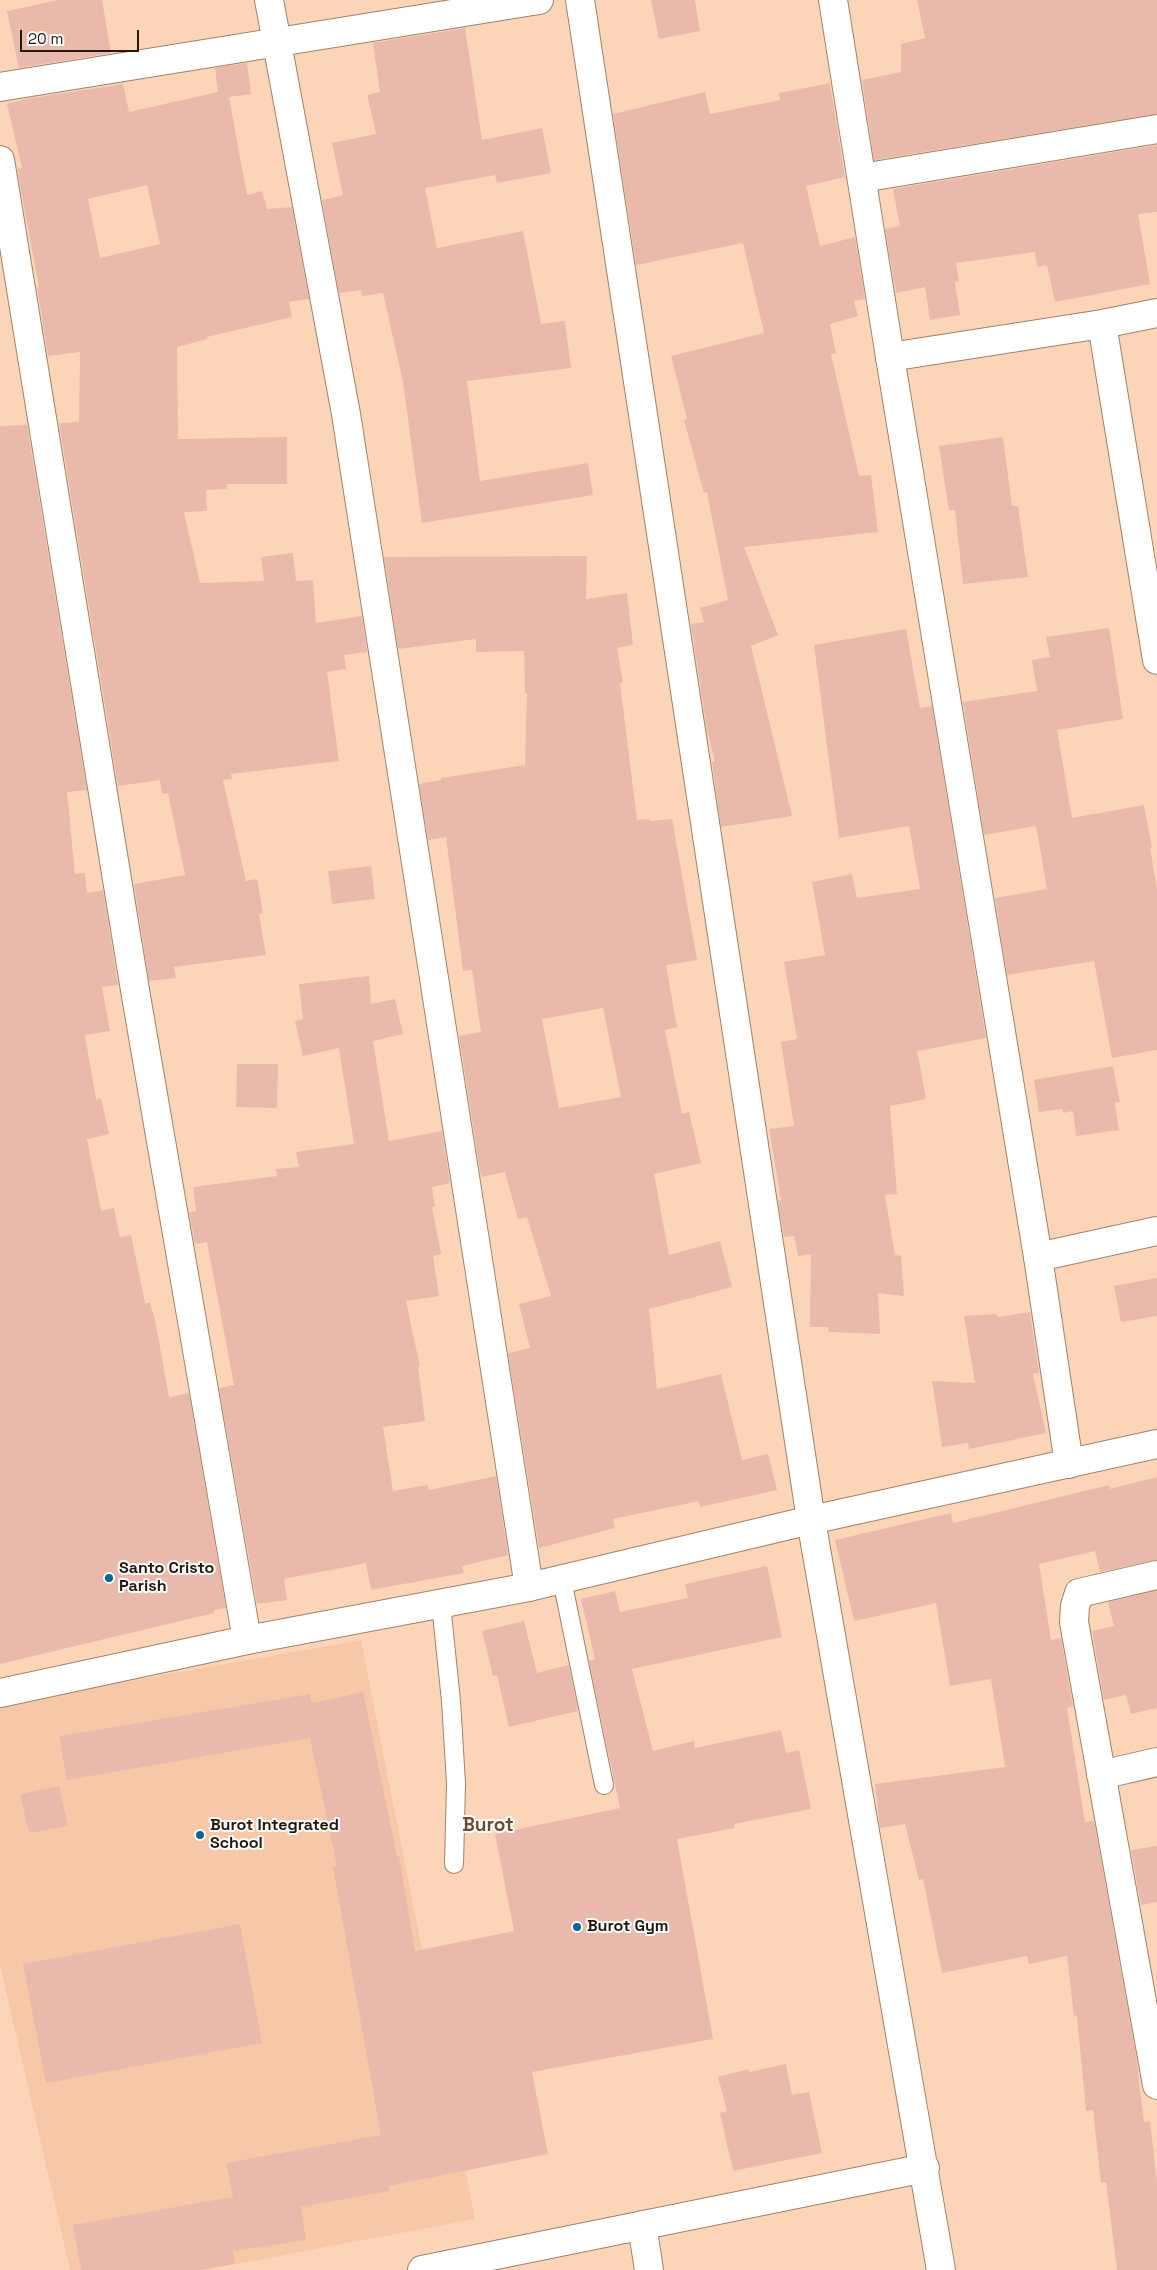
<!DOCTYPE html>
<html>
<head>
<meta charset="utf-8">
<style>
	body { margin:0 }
	#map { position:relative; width:1157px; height:2270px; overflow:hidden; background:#fcd5b9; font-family:"Space Grotesk",sans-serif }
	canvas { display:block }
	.scale { position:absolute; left:20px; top:30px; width:119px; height:22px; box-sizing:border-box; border:2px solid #24170c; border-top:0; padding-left:6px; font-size:15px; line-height:18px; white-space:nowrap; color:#24170c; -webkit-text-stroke:4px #fefefe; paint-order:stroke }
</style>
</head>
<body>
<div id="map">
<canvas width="1157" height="2270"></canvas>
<div class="scale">20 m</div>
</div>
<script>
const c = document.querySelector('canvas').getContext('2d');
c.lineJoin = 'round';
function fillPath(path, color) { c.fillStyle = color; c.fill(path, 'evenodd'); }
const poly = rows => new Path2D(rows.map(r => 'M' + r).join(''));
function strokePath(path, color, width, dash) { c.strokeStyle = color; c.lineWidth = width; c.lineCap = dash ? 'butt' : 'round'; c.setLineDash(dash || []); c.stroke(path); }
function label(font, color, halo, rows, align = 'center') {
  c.font = font + ' "Space Grotesk",sans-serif'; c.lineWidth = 4; c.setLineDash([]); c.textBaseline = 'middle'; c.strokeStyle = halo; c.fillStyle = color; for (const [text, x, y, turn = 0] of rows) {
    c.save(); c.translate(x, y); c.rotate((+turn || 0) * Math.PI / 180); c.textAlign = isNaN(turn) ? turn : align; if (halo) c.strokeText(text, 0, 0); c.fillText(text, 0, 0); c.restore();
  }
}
fillPath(poly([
	[361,1640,475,2219,205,2270,70,2270,0,1965,0,1704]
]), '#f6c8a8');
fillPath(poly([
	[59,0,102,0,111,53,19,68,7,11],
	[651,0,695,0,700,31,659,39],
	[917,0,1157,0,1157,114,874,160,862,80,901,72,901,44,925,38],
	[465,28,482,140,542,128,551,173,497,183,495,175,425,188,437,248,523,231,541,324,565,321,571,368,467,381,480,481,588,463,593,495,422,523,403,382,383,293,362,296,361,290,339,293,322,200,343,195,332,143,376,134,367,95,380,92,373,43],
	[247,63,251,94,229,97,247,195,262,191,267,209,292,207,309,299,289,302,292,317,207,337,208,339,177,347,178,439,287,437,287,484,227,484,227,489,206,490,207,511,184,512,200,583,264,581,261,557,293,553,296,581,313,580,316,623,362,616,367,652,344,655,346,669,327,672,339,761,231,774,232,779,223,780,246,881,257,879,263,913,259,914,266,955,174,967,176,978,149,981,134,884,185,875,168,793,162,794,160,780,118,786,59,423,79,422,80,352,48,356,37,287,39,287,17,169,22,168,7,104,26,99,123,84,129,112,218,92,215,68],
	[147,185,160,244,100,258,88,199],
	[830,83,845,177,806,186,820,246,855,237,865,299,854,301,858,316,830,324,836,353,831,354,859,476,871,475,878,532,744,547,778,635,751,646,792,816,721,827,712,762,715,762,707,730,691,624,704,622,700,608,728,600,707,492,704,493,684,420,687,419,671,356,764,333,743,243,636,265,613,114,705,92,710,114,780,100,779,93],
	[1157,145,1157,212,1138,214,1150,284,1055,302,1047,265,1037,267,1035,252,956,263,959,281,955,282,960,315,930,320,925,287,896,293,885,229,900,226,893,189],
	[27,425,87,790,67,792,75,874,85,873,87,893,103,890,118,985,102,987,110,1031,85,1035,96,1099,101,1098,109,1134,87,1139,101,1211,114,1208,120,1237,131,1235,145,1303,150,1303,155,1320,169,1397,189,1393,226,1608,214,1610,214,1613,0,1664,0,426],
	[1003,437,1012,506,1018,506,1028,577,963,584,955,510,949,510,939,446],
	[587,556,586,599,627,593,633,645,617,648,623,683,620,683,637,820,649,819,650,821,672,819,697,960,666,965,677,1027,665,1030,682,1114,689,1112,701,1163,654,1174,669,1255,720,1241,732,1287,649,1309,657,1389,721,1374,742,1460,768,1454,777,1490,700,1507,699,1501,613,1519,615,1528,539,1548,508,1353,530,1348,519,1304,551,1296,527,1217,518,1219,505,1172,481,1177,459,1036,481,1032,472,970,463,971,446,837,428,840,419,784,441,780,441,778,525,765,527,693,525,693,524,651,476,652,476,639,398,649,384,557],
	[603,1008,621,1097,559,1108,542,1019],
	[1109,628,1123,719,1057,730,1072,818,1144,805,1152,847,1150,848,1157,889,1157,1050,1112,1058,1094,961,1007,975,995,898,1047,889,1036,826,984,835,963,702,1037,691,1032,660,1050,657,1046,637],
	[906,629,920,708,932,706,986,1038,917,1051,926,1099,890,1106,897,1194,885,1195,895,1255,901,1256,904,1296,878,1293,880,1334,829,1332,828,1327,810,1327,811,1254,798,1256,794,1236,784,1237,778,1201,781,1200,769,1129,794,1126,781,1042,797,1039,784,962,825,955,812,882,852,874,857,898,920,889,909,826,839,838,814,645],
	[371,866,375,899,332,904,328,871],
	[369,976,371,1004,395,999,403,1034,373,1041,389,1141,442,1131,450,1183,432,1187,435,1207,432,1207,441,1254,433,1256,439,1296,406,1301,420,1367,418,1367,425,1421,383,1427,393,1491,428,1485,429,1490,496,1476,508,1555,462,1566,464,1573,371,1590,366,1563,284,1579,287,1600,257,1604,219,1388,234,1385,207,1242,195,1244,189,1212,196,1211,193,1187,277,1176,276,1169,299,1167,296,1152,354,1144,339,1048,303,1056,295,1021,303,1019,299,984],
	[237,1064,278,1064,277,1108,236,1107],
	[1113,1066,1120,1102,1115,1103,1119,1130,1076,1136,1073,1111,1063,1113,1062,1109,1039,1112,1034,1080],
	[1157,1278,1157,1316,1121,1322,1114,1286],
	[1030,1312,1039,1373,1033,1374,1046,1433,969,1449,968,1443,942,1447,932,1381,975,1383,964,1316,997,1314,998,1317],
	[1157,1477,1157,1560,1100,1572,1095,1551,1039,1564,1051,1640,1061,1638,1073,1706,1067,1708,1085,1822,1094,1821,1136,2055,1144,2122,1150,2121,1157,2182,1157,2270,1117,2270,1106,2182,1101,2183,1093,2110,1086,2111,1077,2016,1074,2017,1067,1956,1029,1964,1027,1956,942,1973,923,1879,919,1880,905,1824,880,1828,875,1784,1005,1767,991,1679,950,1686,936,1603,854,1621,835,1540,951,1513,953,1523,1109,1485,1110,1489],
	[767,1566,782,1637,632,1669,653,1751,694,1741,695,1748,781,1730,786,1753,799,1750,811,1809,734,1824,735,1828,677,1839,713,2039,532,2072,548,2154,388,2186,389,2191,301,2207,306,2240,233,2251,235,2264,199,2270,81,2270,73,2225,233,2197,226,2163,381,2135,333,1867,337,1866,310,1738,67,1780,59,1736,310,1694,312,1703,363,1692,397,1856,399,1856,415,1951,514,1931,495,1834,620,1808,589,1661,595,1659,581,1599,615,1591,620,1612,688,1598,685,1584],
	[1157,1591,1157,1708,1131,1714,1126,1695,1104,1700,1092,1631,1114,1626,1108,1602],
	[524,1621,537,1673,569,1665,578,1711,509,1727,497,1675,493,1676,482,1631],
	[59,1786,68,1826,29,1833,20,1794],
	[1157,1846,1157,1902,1141,1905,1131,1850],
	[240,1924,262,2043,46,2083,23,1964],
	[786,2064,792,2095,809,2092,822,2153,733,2171,720,2113,727,2111,718,2077,749,2069,749,2072]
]), '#e9baac');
const service = poly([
	[562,1580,604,1785],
	[441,1604,451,1701,456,1783,454,1864]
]);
const minor = poly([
	[269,0,346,414,529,1587],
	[580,0,811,1520,941,2270],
	[0,87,539,0],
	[0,160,136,996,247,1640],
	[862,178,1157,129],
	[1102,324,1157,660],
	[890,357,1102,324,1157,313],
	[1038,1257,1157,1231],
	[1157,1575,1079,1593,1075,1606,1074,1622,1157,2085],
	[1101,1775,1157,1762],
	[642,2225,649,2270],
	[422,2270,925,2168]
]);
const tertiary = poly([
	[833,0,890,357,1038,1257,1069,1464],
	[0,1693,247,1640,529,1587,811,1520,1157,1444]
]);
strokePath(service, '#a48167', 20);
strokePath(minor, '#a48167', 30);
strokePath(tertiary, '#a48167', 30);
strokePath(service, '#fff', 18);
strokePath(minor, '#fff', 28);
strokePath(tertiary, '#fff', 28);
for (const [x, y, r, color] of [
	[109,1578,5,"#006996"],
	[200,1835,5,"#006996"],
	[577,1927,5,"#006996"]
]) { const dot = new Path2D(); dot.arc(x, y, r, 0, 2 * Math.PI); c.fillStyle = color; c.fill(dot); strokePath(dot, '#fefefe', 2); }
label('bold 16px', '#24170c', '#fefefe', [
	["Santo Cristo",119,1569],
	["Parish",119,1587],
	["Burot Integrated",210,1826],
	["School",210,1844],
	["Burot Gym",587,1927]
], 'left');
label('bold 19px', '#6c4c34', '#fefefe', [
	["Burot",488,1826]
]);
</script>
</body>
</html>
